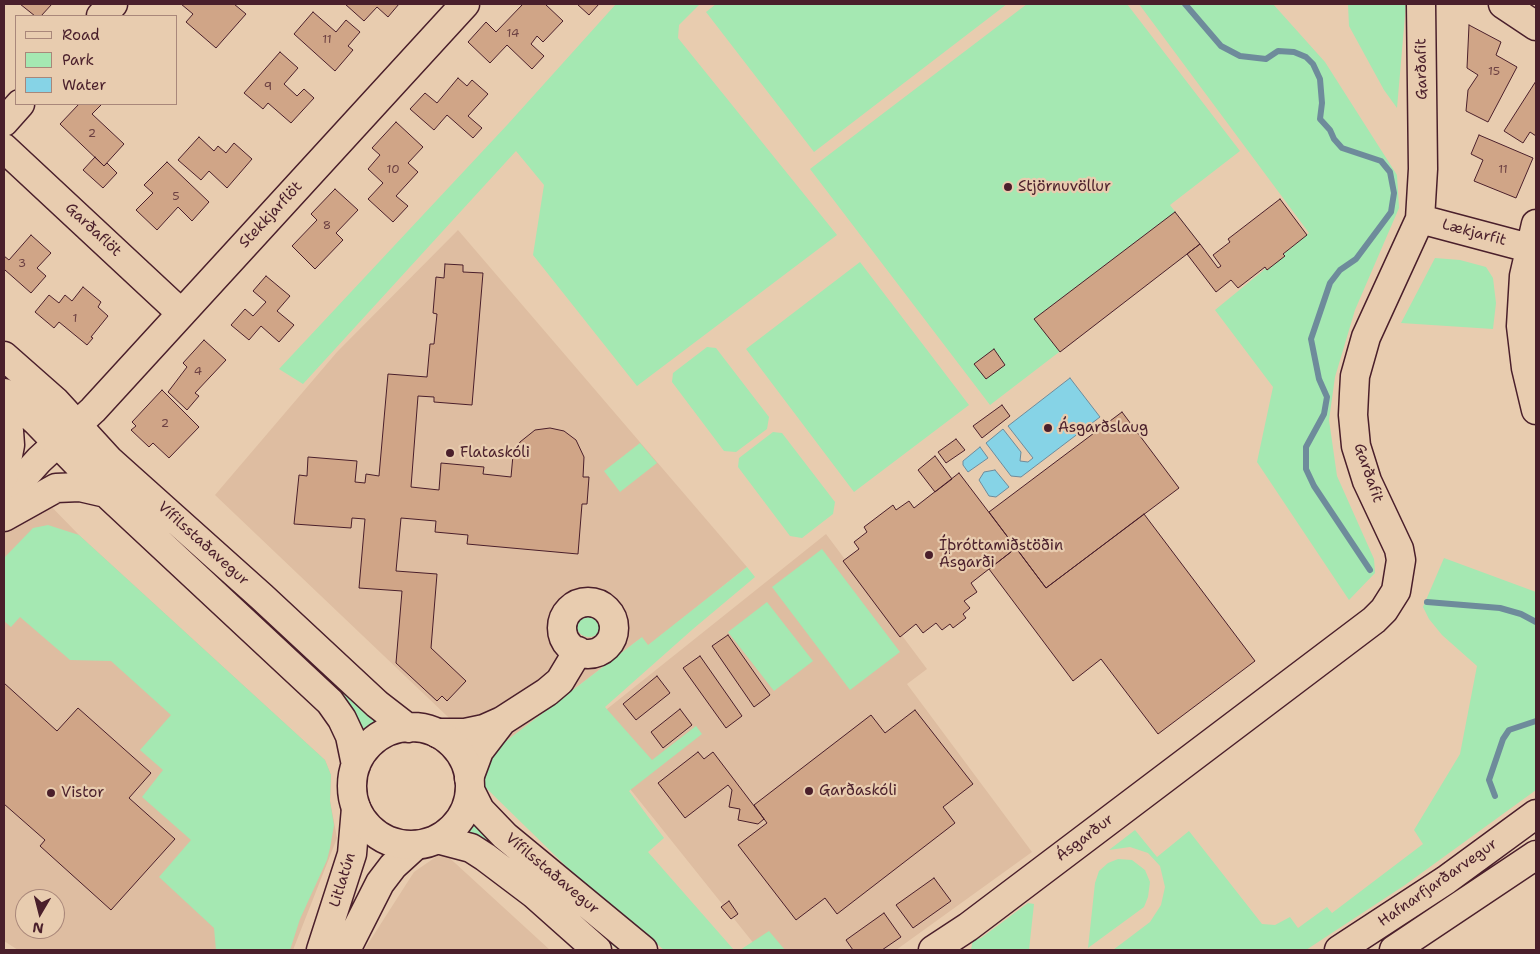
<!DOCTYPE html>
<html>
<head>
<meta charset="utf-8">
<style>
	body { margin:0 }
	#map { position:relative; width:1540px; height:954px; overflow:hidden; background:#e8ccaf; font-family:"Shantell Sans",sans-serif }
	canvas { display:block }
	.frame { position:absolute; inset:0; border:5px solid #4a1f2b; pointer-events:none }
	.legend { position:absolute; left:15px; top:15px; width:162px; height:90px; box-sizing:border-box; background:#e8ccaf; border:1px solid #a9877a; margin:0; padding:6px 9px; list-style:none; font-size:15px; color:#4a1f2b }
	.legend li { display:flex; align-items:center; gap:10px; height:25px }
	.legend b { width:25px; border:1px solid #a9877a }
	.north { position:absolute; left:15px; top:889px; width:50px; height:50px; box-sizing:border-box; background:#e8ccaf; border:1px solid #a9877a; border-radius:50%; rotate:188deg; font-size:14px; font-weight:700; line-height:20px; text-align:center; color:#4a1f2b }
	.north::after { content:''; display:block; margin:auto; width:18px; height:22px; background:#4a1f2b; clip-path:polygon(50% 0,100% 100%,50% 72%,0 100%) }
</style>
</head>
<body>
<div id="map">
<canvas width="1540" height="954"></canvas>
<div class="frame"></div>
<ul class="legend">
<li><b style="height:6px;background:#e8ccaf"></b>Road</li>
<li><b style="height:14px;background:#a5e8b2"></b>Park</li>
<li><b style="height:14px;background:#86d3e6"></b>Water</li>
</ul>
<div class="north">N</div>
</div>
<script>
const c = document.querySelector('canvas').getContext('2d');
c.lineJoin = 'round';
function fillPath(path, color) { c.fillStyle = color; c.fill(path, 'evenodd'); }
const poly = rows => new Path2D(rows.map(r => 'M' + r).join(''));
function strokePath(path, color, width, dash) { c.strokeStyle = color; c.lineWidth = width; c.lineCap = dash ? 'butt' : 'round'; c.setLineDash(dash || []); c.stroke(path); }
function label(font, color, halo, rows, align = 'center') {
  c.font = font + ' "Shantell Sans",sans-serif'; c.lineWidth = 4.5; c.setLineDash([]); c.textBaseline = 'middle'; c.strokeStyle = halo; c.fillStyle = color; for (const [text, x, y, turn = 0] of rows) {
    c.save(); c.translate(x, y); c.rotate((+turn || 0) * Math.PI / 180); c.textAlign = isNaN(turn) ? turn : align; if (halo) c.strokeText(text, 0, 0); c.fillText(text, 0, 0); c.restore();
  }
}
fillPath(poly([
	[458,230,747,567,648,646,641,638,488,755,215,495,337,352],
	[4,458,79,535,325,760,331,775,330,801,337,838,293,950,18,950,4,941],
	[25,899,55,899,55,929,25,929],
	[826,534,927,669,907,684,1032,852,896,950,759,950,582,729],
	[443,852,550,950,364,950,414,872]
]), '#debda1');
fillPath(poly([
	[616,4,700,4,679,25,678,38,837,235,637,386,533,255,544,185,516,151,303,384,279,369,508,124],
	[716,4,1007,4,814,152,706,12],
	[1027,4,1127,4,1240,151,1170,205,1200,244,990,405,810,169],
	[1139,4,1273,4,1325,62,1397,175,1399,208,1355,310,1335,377,1329,420,1337,476,1374,559,1375,573,1349,600,1257,462,1273,387,1215,310,1309,233],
	[1348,4,1406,4,1397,108,1384,90,1349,26],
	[1435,258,1460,260,1486,267,1493,278,1496,303,1493,329,1401,323],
	[860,262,969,405,854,492,746,349],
	[707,347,716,348,769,417,767,429,736,452,724,451,672,382,673,373],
	[773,432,782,433,835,502,833,514,802,538,790,536,738,467,739,458],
	[640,443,657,463,620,492,604,471],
	[93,462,204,565,227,583,383,722,370,727,363,735],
	[48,525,79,535,325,760,331,775,330,801,334,825,330,848,327,860,300,919,290,950,216,950,214,928,159,877,191,840,142,797,163,770,140,750,171,715,111,661,70,660,20,617,11,627,4,621,4,558,33,528],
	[822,549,900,652,850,690,772,587],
	[1444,558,1536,592,1536,790,1405,885,1306,950,1113,950,1150,922,1161,905,1165,887,1160,866,1148,853,1130,847,1109,850,1135,830,1157,857,1189,831,1262,924,1275,925,1290,917,1298,928,1327,907,1332,913,1423,844,1414,830,1460,754,1477,666,1442,635,1429,619,1423,607],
	[747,567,755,577,693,629,605,707,652,760,696,726,702,734,629,791,664,838,648,852,734,950,664,950,573,873,484,786,478,767,488,755,642,637,648,645],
	[767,602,813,661,774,691,728,632],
	'576 624a13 13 0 1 1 26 0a13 13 0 1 1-26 0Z',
	[473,814,626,950,619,950,598,935,539,881,505,855,462,836],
	[1118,859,1132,860,1145,870,1150,882,1148,897,1144,907,1088,948,1095,883,1099,871,1108,863],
	[1028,903,1034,904,1029,950,971,950,973,939,981,938],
	[769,931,785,950,740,950]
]), '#a5e8b2');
const water = poly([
	[1070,378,1100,417,1021,477,1011,476,986,443,1003,429,1021,452,1020,461,1028,462,1033,458,1008,426,1070,378],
	[980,447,988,458,968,472,963,465,963,461,980,447],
	[995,470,1009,487,996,497,989,496,979,480,984,472,995,470]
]);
fillPath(water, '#86d3e6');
strokePath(water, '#6e8b9b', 1);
strokePath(poly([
	[1185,4,1221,46,1240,56,1266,59,1278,51,1294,52,1306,57,1313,64,1320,79,1322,103,1320,119,1330,130,1334,139,1342,148,1381,161,1390,172,1394,193,1391,212,1356,259,1340,270,1330,283,1311,339,1319,379,1327,397,1324,414,1306,447,1306,469,1314,486,1370,570],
	[1427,602,1500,608,1521,614,1536,622],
	[1495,796,1489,780,1503,739,1509,730,1536,721]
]), '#6e8b9b', 6);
const building = poly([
	[20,4,52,4,41,16,35,16,20,4],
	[181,4,234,4,246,14,216,48,186,22,193,14,181,4],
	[345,4,399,4,388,17,377,7,364,21,345,4],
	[523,4,545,4,563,21,543,42,537,36,531,44,544,56,532,69,507,45,490,63,468,42,486,22,496,32,523,4],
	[577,4,599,4,589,15,577,4],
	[313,12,336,32,346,20,360,32,348,46,353,50,335,71,294,34,313,12],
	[1469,25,1501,42,1496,55,1517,67,1488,122,1466,111,1468,90,1478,75,1467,68,1469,25],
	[280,52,298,68,284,84,297,96,304,89,314,98,291,123,268,103,263,109,244,93,280,52],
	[458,78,467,86,472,80,488,94,468,116,482,128,473,138,447,115,434,130,410,109,425,93,437,103,458,78],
	[1536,81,1536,136,1530,132,1523,143,1504,131,1536,81],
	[79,104,102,104,92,114,124,144,104,166,60,124,79,104],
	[396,122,423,147,408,163,418,172,396,196,408,206,393,222,368,199,383,183,368,169,380,155,372,148,396,122],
	[1479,135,1533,158,1516,198,1474,181,1483,160,1471,154,1479,135],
	[199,137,214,151,218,146,226,153,234,143,252,159,227,188,209,171,201,180,178,160,199,137],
	[95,157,104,166,107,163,117,173,103,188,83,170,95,157],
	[167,162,209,202,192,221,178,207,157,230,136,210,153,193,144,185,167,162],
	[335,189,358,210,336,233,343,240,315,269,292,246,317,220,311,214,335,189],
	[1280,199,1307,235,1283,254,1285,256,1267,270,1265,267,1238,288,1231,280,1216,292,1187,254,1200,244,1218,268,1221,266,1213,255,1230,242,1228,239,1280,199],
	[1175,212,1200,244,1060,352,1034,319,1175,212],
	[31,235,51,253,37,268,46,276,31,293,5,270,4,272,4,256,9,260,31,235],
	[445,264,463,265,463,272,483,273,472,405,434,402,434,397,418,396,411,487,439,490,441,463,484,467,483,474,511,477,513,455,520,442,535,430,550,428,564,431,576,440,584,457,583,477,589,477,587,504,582,504,578,554,467,544,468,535,435,532,436,521,401,518,396,571,437,574,431,648,466,681,447,701,442,696,437,701,396,663,402,591,359,588,365,519,352,518,351,528,294,524,299,475,307,476,308,457,357,461,355,482,365,483,366,474,379,476,388,374,427,377,430,344,434,344,437,314,433,313,436,277,444,278,445,264],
	[266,276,290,296,277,311,294,325,279,342,261,326,249,340,231,325,245,309,253,316,266,302,253,291,266,276],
	[83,287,101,302,98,307,108,316,91,337,93,338,87,345,59,322,54,328,35,312,49,295,59,303,65,295,72,301,83,287],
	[204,340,226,360,195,393,199,396,187,410,168,392,187,367,183,363,204,340],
	[994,349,1005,365,986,379,974,364,994,349],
	[162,390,199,427,169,458,153,443,149,447,131,430,136,426,132,422,162,390],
	[1002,405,1010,416,982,438,973,426,1002,405],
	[1122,412,1179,488,1046,588,989,512,1122,412],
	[956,439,965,450,946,463,938,452,956,439],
	[935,456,952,479,935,492,918,470,935,456],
	[959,473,1016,548,971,583,977,592,964,601,970,608,963,614,966,618,953,628,950,624,942,630,936,623,923,633,916,624,900,637,843,561,859,549,854,542,867,532,864,527,893,505,896,510,909,501,914,508,959,473],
	[1144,514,1255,661,1158,734,1101,659,1073,681,989,569,1016,548,1046,588,1144,514],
	[728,635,770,695,754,707,712,646,728,635],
	[700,656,742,716,726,728,683,668,700,656],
	[657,676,670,693,636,720,623,704,657,676],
	[4,683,57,731,78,708,151,773,129,798,175,839,111,910,40,846,45,840,4,804,4,683],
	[680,709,692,725,663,748,651,732,680,709],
	[915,710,973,784,943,807,955,823,837,914,825,898,796,920,738,845,767,823,754,805,871,715,885,733,915,710],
	[698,752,704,759,713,752,764,819,758,824,738,820,740,809,729,807,732,790,728,785,685,818,658,783,698,752],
	[934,878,951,901,913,928,896,905,934,878],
	[729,901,738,914,731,919,721,907,729,901],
	[884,913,901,937,882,950,853,950,846,940,884,913]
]);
fillPath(building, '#d0a587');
strokePath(building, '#4a1f2b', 1);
const minor = poly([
	[1503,4,1536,26],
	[101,16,113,4],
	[4,122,20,104],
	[4,148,181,313],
	[1420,219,1529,248],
	[1536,224,1524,276,1521,326,1526,368,1536,410],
	[4,499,39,460,93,410,465,4],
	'562 628a26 26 0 1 1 52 0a26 26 0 1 1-52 0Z',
	[437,733,465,733,484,729,502,721,547,692,560,681,578,651],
	[469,778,479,751,502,721],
	[321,950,352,854,356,808],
	[346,950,380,883,393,866,416,845],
	[933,950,968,927,1374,620,1384,610,1396,591,1401,560,1399,549,1367,481,1356,446,1353,415,1354,394,1355,376,1366,337,1420,219,1423,169,1421,4]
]);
const major = poly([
	[4,356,55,401,109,460,262,597,377,704,408,728],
	[4,393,36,421,106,493,330,702,342,719,350,736,356,765],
	[4,415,9,431,10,445,4,476],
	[4,517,56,488,80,487,106,493],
	'352 786a59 59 0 1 1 118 0a59 59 0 1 1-118 0Z',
	[470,790,480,810,505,836,643,950],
	[437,839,471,848,485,857,534,894,597,950],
	[1339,950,1446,880,1536,814],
	[1394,950,1536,855]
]);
strokePath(minor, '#4a1f2b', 31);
strokePath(major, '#4a1f2b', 31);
strokePath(minor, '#e8ccaf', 28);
strokePath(major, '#e8ccaf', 28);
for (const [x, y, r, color] of [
	[1008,187,5,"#4a1f2b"],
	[1048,428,5,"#4a1f2b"],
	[450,453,5,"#4a1f2b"],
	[929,555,5,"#4a1f2b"],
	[809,791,5,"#4a1f2b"],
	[51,793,5,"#4a1f2b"]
]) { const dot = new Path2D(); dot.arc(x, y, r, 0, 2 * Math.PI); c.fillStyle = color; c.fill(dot); strokePath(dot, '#e8ccaf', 2); }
label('12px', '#6c4042', null, [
	["14",513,34],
	["11",327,40],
	["15",1494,72],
	["9",268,87],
	["2",92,134],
	["10",393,170],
	["11",1503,170],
	["5",176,197],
	["8",327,226],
	["3",22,264],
	["1",75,319],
	["4",198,372],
	["2",165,424]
]);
label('15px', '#4a1f2b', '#e8ccaf', [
	["Garðafit",1422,69,-91],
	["Stekkjarflöt",271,215,-47],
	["Garðaflöt",93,230,43],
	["Lækjarfit",1474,233,15],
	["Garðafit",1368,473,71],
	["Vífilsstaðavegur",203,544,42],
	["Ásgarður",1085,838,-37],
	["Vífilsstaðavegur",552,874,40],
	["Litlatún",343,880,-73],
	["Hafnarfjarðarvegur",1438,883,-35]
]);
label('15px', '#4a1f2b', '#e8ccaf', [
	["Stjörnuvöllur",1018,187],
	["Ásgarðslaug",1058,428],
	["Flataskóli",460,453],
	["Íþróttamiðstöðin",939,546],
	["Ásgarði",939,563],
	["Garðaskóli",819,791],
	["Vistor",61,793]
], 'left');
</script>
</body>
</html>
